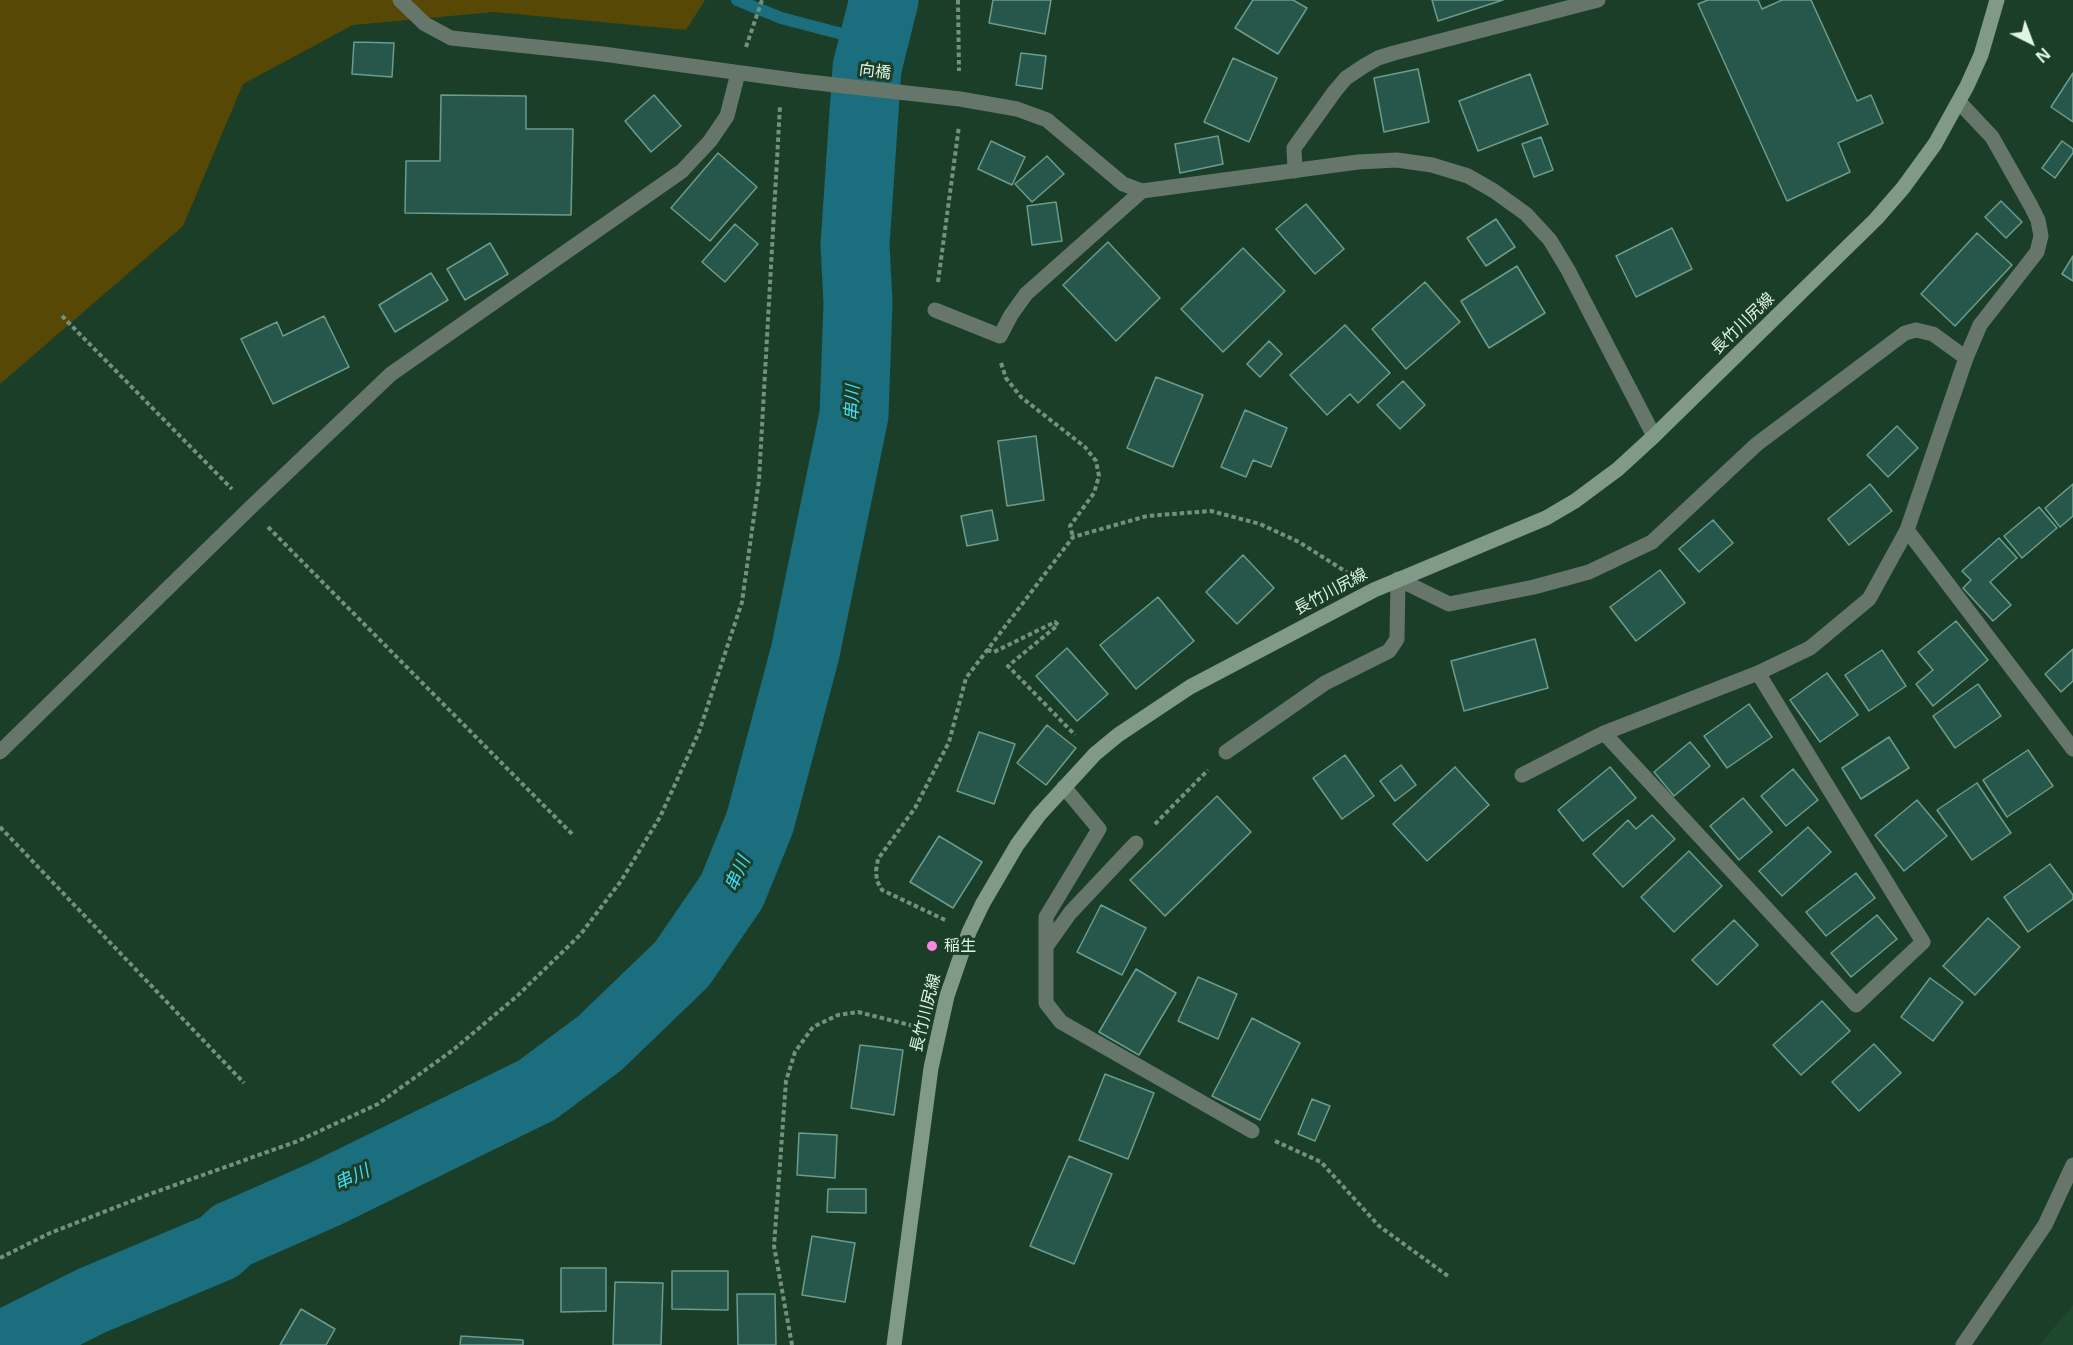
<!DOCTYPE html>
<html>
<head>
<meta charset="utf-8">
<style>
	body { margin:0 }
	#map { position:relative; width:2073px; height:1345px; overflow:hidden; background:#1b3e28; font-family:"Open Sans",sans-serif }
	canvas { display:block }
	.north { position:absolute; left:2001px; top:12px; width:60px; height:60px; -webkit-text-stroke:4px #1b3e28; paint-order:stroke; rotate:138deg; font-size:16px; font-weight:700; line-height:24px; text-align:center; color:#e0f4e5 }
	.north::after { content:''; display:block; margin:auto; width:21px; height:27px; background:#e0f4e5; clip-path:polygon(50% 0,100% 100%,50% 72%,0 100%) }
</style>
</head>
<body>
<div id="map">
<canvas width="2073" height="1345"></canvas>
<div class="north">N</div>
</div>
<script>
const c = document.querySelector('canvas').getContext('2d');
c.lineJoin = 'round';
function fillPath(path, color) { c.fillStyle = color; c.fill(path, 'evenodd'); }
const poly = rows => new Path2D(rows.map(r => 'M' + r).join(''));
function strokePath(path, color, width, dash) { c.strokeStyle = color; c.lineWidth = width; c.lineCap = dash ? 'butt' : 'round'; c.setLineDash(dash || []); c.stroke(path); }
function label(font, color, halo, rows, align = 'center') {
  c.font = font + ' "Open Sans","Noto Sans JP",sans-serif'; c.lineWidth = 6; c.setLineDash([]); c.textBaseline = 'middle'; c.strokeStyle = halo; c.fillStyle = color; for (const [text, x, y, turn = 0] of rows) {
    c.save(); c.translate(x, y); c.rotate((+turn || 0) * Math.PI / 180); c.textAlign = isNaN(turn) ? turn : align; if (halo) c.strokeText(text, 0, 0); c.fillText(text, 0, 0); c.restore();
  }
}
fillPath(poly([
	[2073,1305,2073,1345,2039,1345]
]), '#1d482d');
fillPath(poly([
	[0,0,705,0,686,30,494,12,353,25,243,84,183,226,0,384]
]), '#584805');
strokePath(poly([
	[737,0,781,18,873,42]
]), '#1a6e7e', 12);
strokePath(poly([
	[3,1345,91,1301,219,1247,232,1235,325,1194,537,1090,600,1043,682,964,732,891,760,822,805,653,854,415,858,303,855,245,867,68,884,0]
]), '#1a6e7e', 69);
const building = poly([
	[993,0,1051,0,1045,34,989,23,993,0],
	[1253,0,1293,0,1307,8,1278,54,1235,28,1253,0],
	[1432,0,1503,0,1438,21,1432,0],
	[1708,0,1758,0,1762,9,1782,0,1811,0,1857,101,1871,95,1883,123,1838,143,1850,172,1787,201,1698,4,1708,0],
	[354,42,394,43,392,77,352,74,354,42],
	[1021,53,1046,56,1042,89,1016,85,1021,53],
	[1233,58,1277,78,1249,142,1204,122,1233,58],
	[1418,69,1429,122,1384,132,1374,78,1418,69],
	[2073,73,2073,122,2051,107,2073,73],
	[1530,74,1548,124,1478,151,1459,101,1530,74],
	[441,95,526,96,526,129,573,129,571,215,405,213,406,161,440,161,441,95],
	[654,95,681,126,651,152,625,121,654,95],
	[1218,136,1223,164,1180,173,1175,144,1218,136],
	[1541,137,1553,170,1534,177,1522,144,1541,137],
	[991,141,1025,157,1012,185,978,169,991,141],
	[2062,141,2073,149,2073,153,2055,178,2042,168,2062,141],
	[718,153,757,187,710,241,671,208,718,153],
	[1047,156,1064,174,1032,202,1015,184,1047,156],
	[2001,201,2022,222,2006,238,1985,217,2001,201],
	[1056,202,1062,241,1032,245,1027,206,1056,202],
	[1306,204,1344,249,1315,274,1276,229,1306,204],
	[1496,219,1515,247,1486,266,1467,238,1496,219],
	[735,224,758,244,725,282,702,262,735,224],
	[1672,228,1692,269,1636,297,1616,256,1672,228],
	[1977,233,2012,265,1955,326,1921,294,1977,233],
	[1108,242,1160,298,1116,341,1063,285,1108,242],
	[490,243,508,274,465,300,447,269,490,243],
	[1243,248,1285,291,1223,352,1181,309,1243,248],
	[2073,256,2073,281,2062,274,2073,256],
	[1517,266,1545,313,1489,348,1461,301,1517,266],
	[431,273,448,300,395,332,379,305,431,273],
	[1425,282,1460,322,1406,369,1372,329,1425,282],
	[324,316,349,367,273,404,241,339,277,322,283,336,324,316],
	[1345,325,1390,373,1358,403,1350,394,1327,415,1290,375,1345,325],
	[1269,341,1282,354,1260,377,1247,364,1269,341],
	[1156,377,1203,395,1173,467,1127,448,1156,377],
	[1403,381,1425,405,1400,429,1377,405,1403,381],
	[1245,410,1287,428,1271,467,1253,460,1246,477,1221,467,1245,410],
	[1897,426,1918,448,1888,477,1867,455,1897,426],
	[1036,436,1044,500,1007,506,998,441,1036,436],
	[1870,484,1892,511,1849,545,1828,519,1870,484],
	[2073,484,2073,516,2060,527,2045,508,2073,484],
	[2039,507,2057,528,2022,558,2004,536,2039,507],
	[992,510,998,540,967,546,961,516,992,510],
	[1713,520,1733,543,1699,572,1679,549,1713,520],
	[1999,538,2017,558,1990,582,2011,605,1993,621,1963,588,1971,580,1962,571,1999,538],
	[1243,555,1274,588,1237,624,1206,592,1243,555],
	[1660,570,1685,603,1636,641,1610,607,1660,570],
	[1158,597,1194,641,1136,689,1100,645,1158,597],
	[1956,621,1988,660,1933,706,1916,684,1933,670,1918,652,1956,621],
	[1535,639,1548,688,1464,711,1451,661,1535,639],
	[1067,648,1108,694,1077,721,1036,676,1067,648],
	[2073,649,2073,681,2061,692,2045,674,2073,649],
	[1882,650,1906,686,1869,711,1845,675,1882,650],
	[1827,673,1858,715,1820,742,1790,700,1827,673],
	[1978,684,2001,716,1955,748,1933,716,1978,684],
	[1749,704,1772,737,1727,768,1704,736,1749,704],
	[1047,725,1076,748,1046,785,1017,763,1047,725],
	[979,732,1015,744,994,804,957,791,979,732],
	[1889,737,1909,768,1861,799,1842,768,1889,737],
	[1690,742,1710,766,1674,796,1654,772,1690,742],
	[2028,750,2053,786,2007,817,1983,780,2028,750],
	[1345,755,1374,796,1342,819,1313,778,1345,755],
	[1401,765,1416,785,1395,801,1380,781,1401,765],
	[1455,767,1489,805,1427,861,1393,824,1455,767],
	[1610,767,1636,798,1583,841,1558,810,1610,767],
	[1793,769,1818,800,1786,826,1761,796,1793,769],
	[1977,783,2011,833,1972,860,1937,810,1977,783],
	[1217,796,1251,832,1165,916,1130,880,1217,796],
	[1743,798,1772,832,1739,860,1710,826,1743,798],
	[1917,800,1947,836,1904,871,1875,835,1917,800],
	[1652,815,1675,839,1623,887,1593,854,1628,820,1636,829,1652,815],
	[1808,827,1831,852,1782,896,1759,871,1808,827],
	[939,836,982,862,953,908,910,882,939,836],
	[1689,851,1722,886,1674,932,1641,897,1689,851],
	[2050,864,2073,895,2073,899,2028,932,2004,897,2050,864],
	[1856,873,1875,898,1826,936,1806,912,1856,873],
	[1101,905,1146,928,1122,975,1077,952,1101,905],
	[1877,915,1897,939,1851,977,1831,953,1877,915],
	[1988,918,2020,947,1975,995,1943,966,1988,918],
	[1734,920,1758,945,1717,985,1692,960,1734,920],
	[1136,969,1176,993,1139,1055,1099,1032,1136,969],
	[1198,977,1237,994,1218,1039,1178,1021,1198,977],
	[1930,978,1963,1002,1933,1041,1901,1017,1930,978],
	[1822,1001,1850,1031,1801,1075,1773,1045,1822,1001],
	[1252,1018,1300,1043,1260,1120,1212,1096,1252,1018],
	[1874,1044,1901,1073,1859,1111,1832,1082,1874,1044],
	[860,1045,903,1050,894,1115,851,1108,860,1045],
	[1105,1074,1154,1093,1128,1159,1079,1140,1105,1074],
	[1312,1099,1330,1106,1315,1141,1298,1134,1312,1099],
	[799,1133,837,1135,835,1178,797,1175,799,1133],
	[1069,1156,1112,1174,1074,1264,1030,1246,1069,1156],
	[828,1189,866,1189,866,1213,827,1212,828,1189],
	[812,1236,855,1243,845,1302,802,1295,812,1236],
	[561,1268,606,1268,606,1311,561,1312,561,1268],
	[672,1271,728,1271,728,1310,672,1309,672,1271],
	[615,1282,663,1283,661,1345,613,1345,615,1282],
	[737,1294,775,1294,776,1345,738,1345,737,1294],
	[301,1309,335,1329,326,1345,280,1345,301,1309],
	[461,1336,523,1340,523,1345,460,1345,461,1336]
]);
fillPath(building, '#27574a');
strokePath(building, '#6b9c8d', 1.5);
strokePath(poly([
	[958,0,959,71],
	[746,47,762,0],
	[938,282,959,126],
	[62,316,232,489],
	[1001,363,1006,378,1021,397,1085,447,1096,461,1099,476,1094,493,1070,526,1073,537],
	[268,527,574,836],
	[987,650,994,652,1055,622,1058,625,1008,666,1075,735],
	[1155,824,1208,770],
	[0,827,244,1083],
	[945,920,882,890,877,881,876,871,878,859,915,808,949,742,966,678,1073,537,1147,516,1211,511,1260,524,1299,542,1348,573],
	[1275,1141,1321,1162,1379,1226,1448,1276],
	[0,1258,50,1233,147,1195,298,1141,378,1104,453,1050,516,997,580,935,621,881,660,817,699,732,742,602,759,480,780,106],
	[792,1345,774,1246,786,1081,795,1052,813,1027,838,1015,858,1012,914,1026]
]), '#75917e', 4, [4.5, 3]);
strokePath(poly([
	[400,0,425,24,451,38,603,54,800,81,960,99,1017,109,1047,120,1123,184,1142,191,1358,162,1397,160,1432,165,1468,176,1494,191,1526,214,1550,240,1568,270,1654,436],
	[1295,171,1294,148,1335,91,1346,78,1364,66,1378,58,1394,53,1598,0],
	[935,310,1000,336,1011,315,1026,294,1142,191],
	[1907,530,2073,749],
	[1604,733,1856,1005,1923,942,1758,673],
	[0,752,250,508,391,374,682,171,710,141,727,116,738,73],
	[1226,752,1325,683,1389,651,1397,639,1398,579,1449,604,1534,587,1589,572,1652,542,1757,444,1905,333,1916,330,1933,334,1966,358,1980,325,2037,252,2041,236,2038,220,2031,206,1992,137,1959,102],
	[1522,775,1604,733,1758,673,1810,648,1869,599,1907,530,1966,358],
	[1064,787,1099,829,1046,917,1046,1003,1061,1022,1252,1131],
	[1048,944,1070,913,1136,843],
	[1963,1345,2045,1225,2073,1165]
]), '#66766b', 15);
strokePath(poly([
	[894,1345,931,1068,947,996,969,932,983,903,1017,845,1039,815,1095,754,1118,735,1190,687,1374,590,1546,518,1575,501,1618,469,1654,436,1876,219,1903,188,1935,144,1967,86,1981,55,1997,0]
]), '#819a88', 15);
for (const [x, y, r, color] of [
	[932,946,6,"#fa87e7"]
]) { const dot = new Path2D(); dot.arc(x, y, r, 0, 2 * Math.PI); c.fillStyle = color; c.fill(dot); strokePath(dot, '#1b3e28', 2); }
label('16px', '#e0f4e5', '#1b3e28', [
	["向橋",875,72,7],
	["長竹川尻線",1743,324,-44],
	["長竹川尻線",1331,592,-28],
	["長竹川尻線",926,1013,-76]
]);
label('16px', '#e0f4e5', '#1b3e28', [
	["稲生",944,946]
], 'left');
label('italic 18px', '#41dbf8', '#1b3e28', [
	["串川",853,403,-87],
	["串川",738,874,-66],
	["串川",352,1178,-25]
]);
</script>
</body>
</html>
